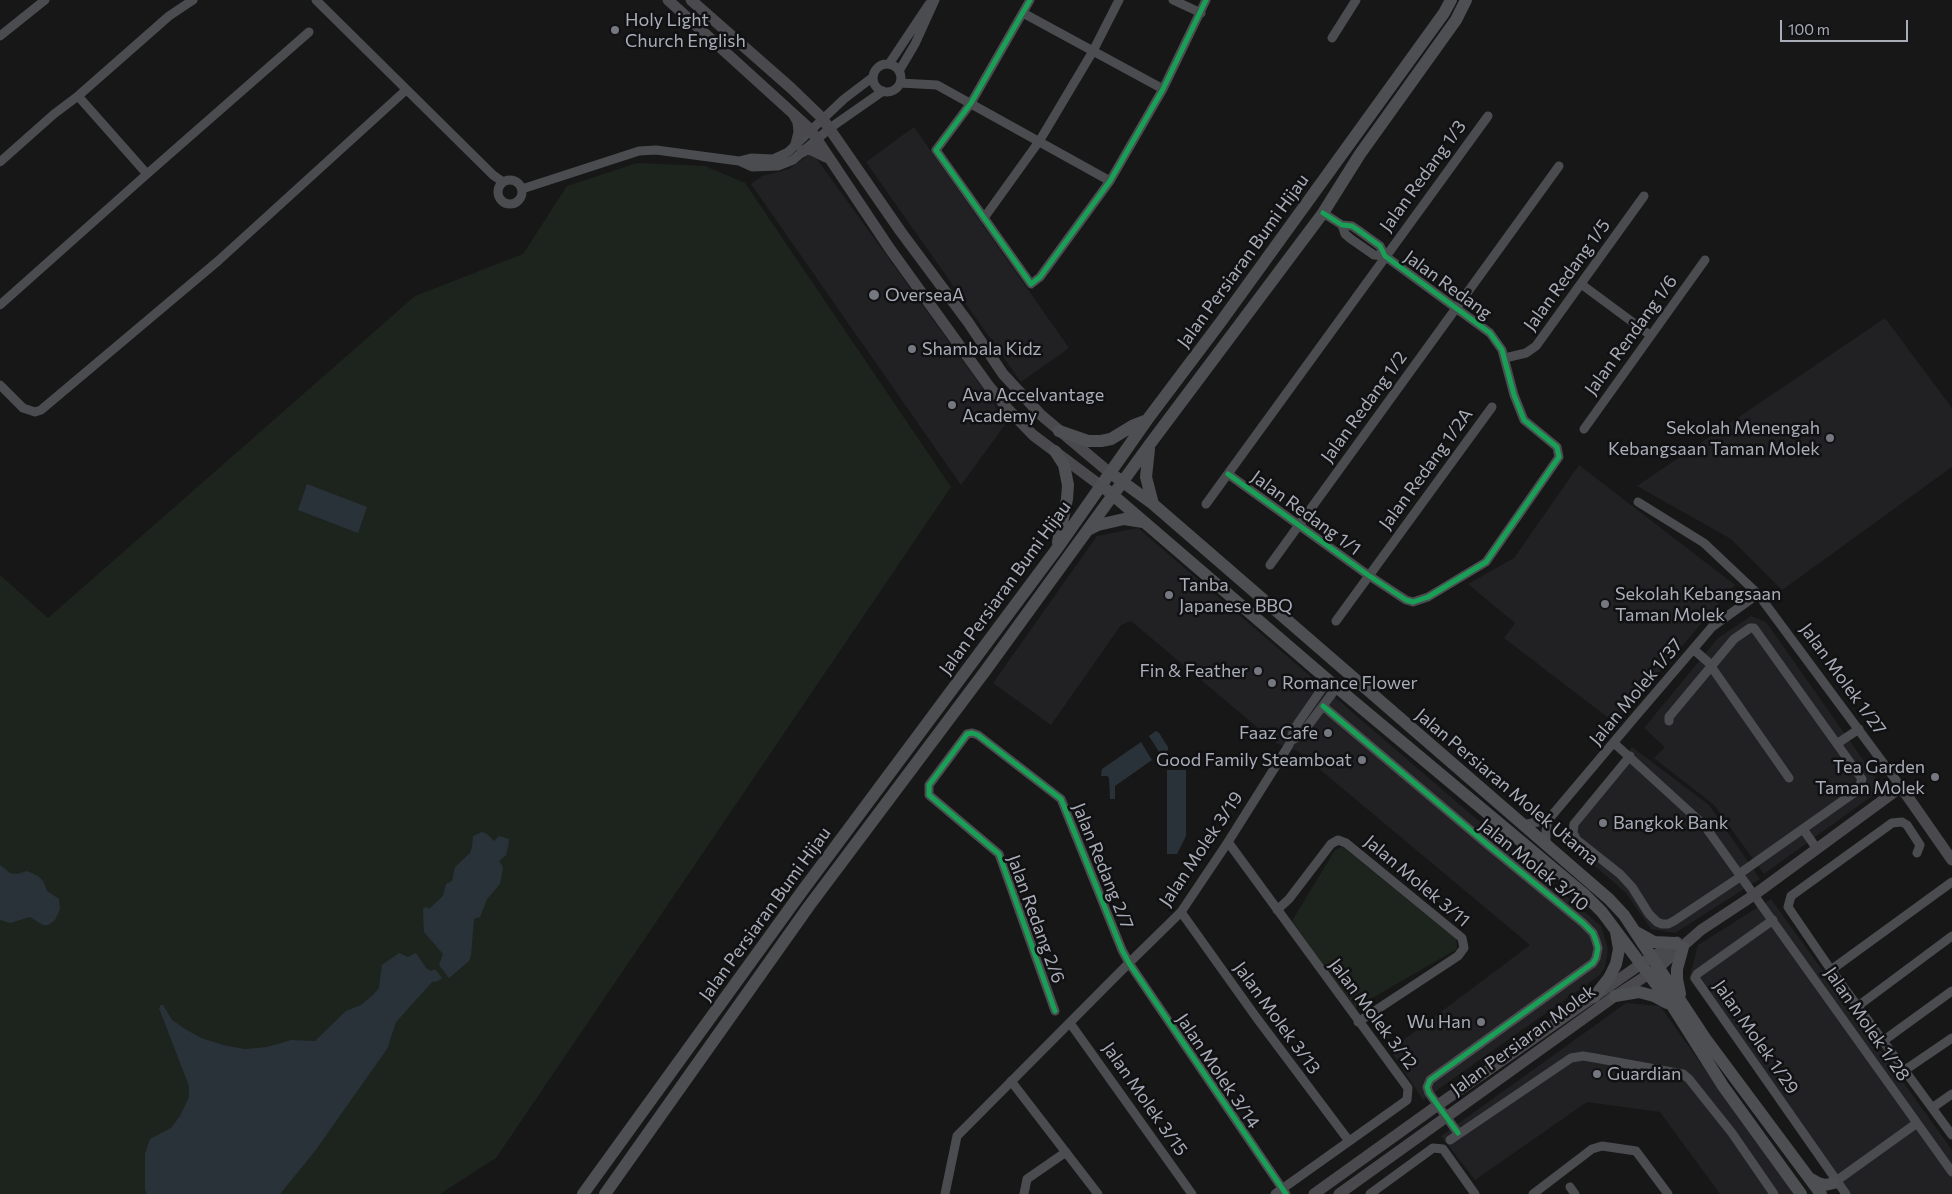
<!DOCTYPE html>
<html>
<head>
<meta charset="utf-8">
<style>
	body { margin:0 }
	#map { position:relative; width:1952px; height:1194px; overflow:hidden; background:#171717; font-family:Commissioner,sans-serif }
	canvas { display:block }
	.scale { position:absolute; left:1780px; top:20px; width:128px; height:22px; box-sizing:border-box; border:2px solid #a8adb8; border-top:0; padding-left:6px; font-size:15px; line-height:18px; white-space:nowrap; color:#a8adb8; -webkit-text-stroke:4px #111113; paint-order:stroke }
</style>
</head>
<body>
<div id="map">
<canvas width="1952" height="1194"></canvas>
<div class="scale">100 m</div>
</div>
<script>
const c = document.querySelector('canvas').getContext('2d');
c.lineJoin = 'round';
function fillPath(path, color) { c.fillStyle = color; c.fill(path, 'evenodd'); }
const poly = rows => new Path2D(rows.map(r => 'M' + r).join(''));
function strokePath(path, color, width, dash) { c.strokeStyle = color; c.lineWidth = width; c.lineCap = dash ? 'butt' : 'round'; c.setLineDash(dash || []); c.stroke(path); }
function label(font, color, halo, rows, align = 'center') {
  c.font = font + ' Commissioner,sans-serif'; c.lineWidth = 5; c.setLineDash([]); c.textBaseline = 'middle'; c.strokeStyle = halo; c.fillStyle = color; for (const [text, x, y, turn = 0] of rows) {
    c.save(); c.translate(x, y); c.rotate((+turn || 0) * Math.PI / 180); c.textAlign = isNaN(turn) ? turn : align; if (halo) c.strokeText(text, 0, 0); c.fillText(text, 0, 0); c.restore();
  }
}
fillPath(poly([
	[914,127,1069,348,1021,382,866,162],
	[810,154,814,155,1007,422,961,485,751,184,762,176,789,169],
	[1885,318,1952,408,1952,467,1782,590,1731,539,1637,486],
	[1579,465,1735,585,1615,723,1504,638,1515,623,1468,584,1514,558],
	[1138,528,1601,926,1608,949,1605,967,1600,975,1423,1100,1390,1050,1530,945,1299,752,1276,743,1131,621,1121,625,1051,725,993,683,1097,536],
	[1751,616,1766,622,1883,788,1764,874,1714,805,1654,758,1665,747,1644,728,1718,638],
	[1632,747,1709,805,1760,879,1675,933,1651,929,1626,893,1560,836],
	[1771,899,1952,1150,1952,1194,1844,1194,1689,979,1698,945],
	[1626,1003,1660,1006,1794,1194,1720,1194,1660,1112,1587,1102,1475,1180,1441,1136]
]), '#212123');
fillPath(poly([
	[637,163,705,166,745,183,951,487,496,1158,440,1194,0,1194,0,575,48,618,415,296,523,254,567,186],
	[1343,847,1456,939,1457,949,1355,1008,1292,921,1335,850]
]), '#1d241e');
fillPath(poly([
	[307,484,367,507,358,533,298,510],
	[1156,731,1159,733,1168,747,1168,750,1161,755,1149,736],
	[1141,742,1152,760,1115,786,1115,799,1110,799,1109,778,1107,776,1101,776,1102,769],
	[1167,770,1186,770,1186,836,1177,854,1167,854],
	[482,832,487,834,494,841,499,836,509,839,508,847,506,855,499,861,503,867,500,884,487,899,480,917,474,919,471,955,469,961,449,978,439,965,443,954,424,932,423,909,426,907,429,909,443,896,446,884,452,881,455,867,470,853,472,847,473,836],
	[0,865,10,873,17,874,27,871,38,876,43,881,47,891,59,899,60,909,55,920,48,925,43,925,30,917,10,923,0,920],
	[399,953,408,957,416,953,426,968,431,971,435,969,442,978,438,981,432,982,396,1022,387,1049,315,1151,280,1194,147,1194,145,1190,145,1154,150,1139,171,1128,180,1116,189,1097,189,1086,159,1008,161,1005,163,1005,172,1020,185,1029,201,1038,227,1046,245,1049,267,1047,291,1040,315,1041,346,1011,361,1005,373,995,379,988,382,965]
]), '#2a3239');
strokePath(poly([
	[316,0,493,175,503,182],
	[1030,0,971,103,936,150,1031,284,1040,277,1110,181,1163,89,1206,0],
	[1173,0,1201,13],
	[1023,13,1163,89],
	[0,36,45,0],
	[1332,38,1356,0],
	[889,64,929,4],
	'873 78a14 14 0 1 1 28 0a14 14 0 1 1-28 0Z',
	[899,71,915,44,935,0],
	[900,83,937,85,1110,181],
	[78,96,147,174],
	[739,161,751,158,773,159,788,152,844,99,873,77],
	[0,162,54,114,78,96,169,16,193,0],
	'498 192a12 12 0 1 1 24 0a12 12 0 1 1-24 0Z',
	[522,189,639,151,656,150,739,161,752,167,778,166,793,160,830,128,883,91],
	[984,218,1040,140,1093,51,1119,0],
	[1342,225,1345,234,1351,239,1374,255,1385,256],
	[1581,284,1650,335],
	[0,305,147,174,309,32],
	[1505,358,1526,353,1536,346,1644,196],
	[0,385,23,408,35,412,41,410,218,261,406,90],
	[1584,429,1705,260],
	[1228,474,1368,575,1406,600,1413,602,1428,597,1486,562,1559,457,1557,447,1524,420,1514,395,1502,350,1490,333,1385,256,1380,246,1358,230,1352,226,1342,225,1323,213],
	[1638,502,1704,543,1758,594,1901,787],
	[1206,504,1488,116],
	[1270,565,1559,166],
	[1336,621,1492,407],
	[1693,649,1708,662,1789,778],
	[1323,706,1488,845,1583,923,1593,933,1596,941,1598,948,1596,958,1593,963,1430,1080,1427,1087,1429,1093,1458,1133],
	[1669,721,1669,717,1734,639,1750,628,1754,628,1862,779,1858,790,1739,874],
	[1291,741,1301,735,1337,687],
	[1614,743,1704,825,1952,1172],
	[1838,743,1859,729],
	[1630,756,1574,824,1573,833,1577,840,1620,874,1632,887,1649,914,1657,922,1662,924,1668,924,1674,921,1740,877],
	[1522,825,1548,820],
	[1803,829,1817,849],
	[1228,842,1408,1088,1407,1100,1275,1194],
	[1546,845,1546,831,1548,820,1635,717,1712,627,1758,594],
	[1917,853,1920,845,1907,825,1902,822,1892,823,1791,896,1788,907,1831,970,1952,1135],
	[1277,910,1289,899,1331,844,1338,840,1346,843,1462,938,1464,948,1458,956,1358,1022],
	[1181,912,1256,1017,1349,1141],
	[1773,920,1697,974,1695,978,1846,1194],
	[1831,970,1952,882],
	[1858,1006,1952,936],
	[1055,1011,999,854,929,795,929,785,967,734,972,733,978,735,1061,799,1122,950,1129,963,1286,1194],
	[1070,1023,1192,1194],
	[1883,1041,1952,991],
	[1905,1070,1952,1038],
	[1011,1081,1098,1194],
	[1932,1108,1952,1094],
	[1450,1140,1571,1058,1583,1056,1595,1058,1683,1074,1689,1079,1732,1133,1774,1194],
	[1832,1184,1917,1123],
	[1570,1187,1575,1194],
	[945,1194,957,1136,1129,963,1181,912,1228,842,1289,745,1294,729,1328,680],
	[1024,1194,1027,1179,1066,1152],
	[1370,1194,1433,1148,1443,1149,1475,1194],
	[1533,1194,1592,1149,1602,1146,1636,1151,1668,1194]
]), '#4b4c50', 9);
strokePath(poly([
	[668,0,810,129,890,249,988,385,1007,408,1033,435,1101,486],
	[691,0,791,88,822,118,901,232,968,322,1003,374,1041,415,1110,473],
	[794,115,798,122,799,132,796,144],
	[802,152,807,149,812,150,826,157],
	[1314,1194,1438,1105,1641,964,1677,942],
	[1339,1194,1615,996,1658,968,1701,930,1754,895,1901,787,1952,860]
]), '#4a4a4e', 11);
strokePath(poly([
	[1059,431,1088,441,1101,441,1111,439,1134,425,1147,420],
	[1149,449,1146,477,1153,504],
	[1055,451,1064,465,1068,485,1067,499,1058,542],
	[1116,477,1153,504,1609,899,1624,915,1705,1038,1821,1194],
	[1107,490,1328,680,1584,894,1602,912,1673,1007,1723,1086,1801,1194],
	[1088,530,1098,525,1124,519,1143,522],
	[1636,932,1654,942,1675,943],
	[1680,994,1677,979,1677,969,1683,947],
	[1615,996,1639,992,1654,996,1667,1003],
	[1594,997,1609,978,1616,964,1619,949,1616,932],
	[1811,1179,1818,1183,1825,1185,1834,1183],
	[583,1194,803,890,1056,550,1147,420,1220,323,1444,13,1451,0],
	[605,1194,809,906,986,670,1150,444,1323,213,1360,154,1456,20,1466,0]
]), '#4d4f52', 12);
strokePath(poly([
	[1030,0,971,103,936,150,1031,284,1040,277,1110,181,1163,89,1206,0],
	[1228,474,1368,575,1406,600,1413,602,1428,597,1486,562,1559,457,1557,447,1524,420,1514,395,1502,350,1490,333,1385,256,1380,246,1358,230,1352,226,1342,225,1323,213],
	[1323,706,1488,845,1583,923,1593,933,1596,941,1598,948,1596,958,1593,963,1430,1080,1427,1087,1429,1093,1458,1133],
	[1055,1011,999,854,929,795,929,785,967,734,972,733,978,735,1061,799,1122,950,1129,963,1286,1194]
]), '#1a9f57', 5);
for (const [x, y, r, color] of [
	[615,30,5,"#757880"],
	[874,295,6,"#757880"],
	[912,349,5,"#757880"],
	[952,405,5,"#757880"],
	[1830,438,5,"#757880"],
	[1169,595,5,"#757880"],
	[1605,604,5,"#757880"],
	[1258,671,5,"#757880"],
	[1272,683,5,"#757880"],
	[1328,733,5,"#757880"],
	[1362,760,5,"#757880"],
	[1935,777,5,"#757880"],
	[1603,823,5,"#757880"],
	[1481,1022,5,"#757880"],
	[1597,1074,5,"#757880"]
]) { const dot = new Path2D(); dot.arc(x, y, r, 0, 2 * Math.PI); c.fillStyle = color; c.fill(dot); strokePath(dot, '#111113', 2); }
label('18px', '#a8adb8', '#111113', [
	["Holy Light",625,20],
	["Church English",625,41],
	["OverseaA",885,295],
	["Shambala Kidz",922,349],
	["Ava Accelvantage",962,395],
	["Academy",962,416],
	["Sekolah Menengah",1820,428,"right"],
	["Kebangsaan Taman Molek",1820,449,"right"],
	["Tanba",1179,585],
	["Japanese BBQ",1179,606],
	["Sekolah Kebangsaan",1615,594],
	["Taman Molek",1615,615],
	["Fin & Feather",1248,671,"right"],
	["Romance Flower",1282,683],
	["Faaz Cafe",1318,733,"right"],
	["Good Family Steamboat",1352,760,"right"],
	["Tea Garden",1925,767,"right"],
	["Taman Molek",1925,788,"right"],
	["Bangkok Bank",1613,823],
	["Wu Han",1471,1022,"right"],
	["Guardian",1607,1074]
], 'left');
label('18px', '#a8adb8', '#111113', [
	["Jalan Redang 1/3",1423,176,-54],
	["Jalan Persiaran Bumi Hijau",1243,261,-54],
	["Jalan Redang 1/5",1567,275,-54],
	["Jalan Redang",1448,285,36],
	["Jalan Rendang 1/6",1631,335,-54],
	["Jalan Redang 1/2",1364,407,-54],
	["Jalan Redang 1/2A",1426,469,-54],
	["Jalan Redang 1/1",1306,513,36],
	["Jalan Persiaran Bumi Hijau",1005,588,-54],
	["Jalan Molek 1/27",1843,679,54],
	["Jalan Molek 1/37",1636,692,-50],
	["Jalan Persiaran Molek Utama",1507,787,40],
	["Jalan Molek 3/19",1201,849,-56],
	["Jalan Molek 3/10",1534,865,39],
	["Jalan Redang 2/7",1103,866,68],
	["Jalan Molek 3/11",1417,881,40],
	["Jalan Persiaran Bumi Hijau",765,914,-54],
	["Jalan Redang 2/6",1036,919,70],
	["Jalan Molek 3/12",1373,1014,53],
	["Jalan Molek 3/13",1277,1018,54],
	["Jalan Molek 1/28",1867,1024,55],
	["Jalan Molek 1/29",1756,1037,55],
	["Jalan Persiaran Molek",1523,1040,-36],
	["Jalan Molek 3/14",1218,1071,56],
	["Jalan Molek 3/15",1145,1099,55]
]);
</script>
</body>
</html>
